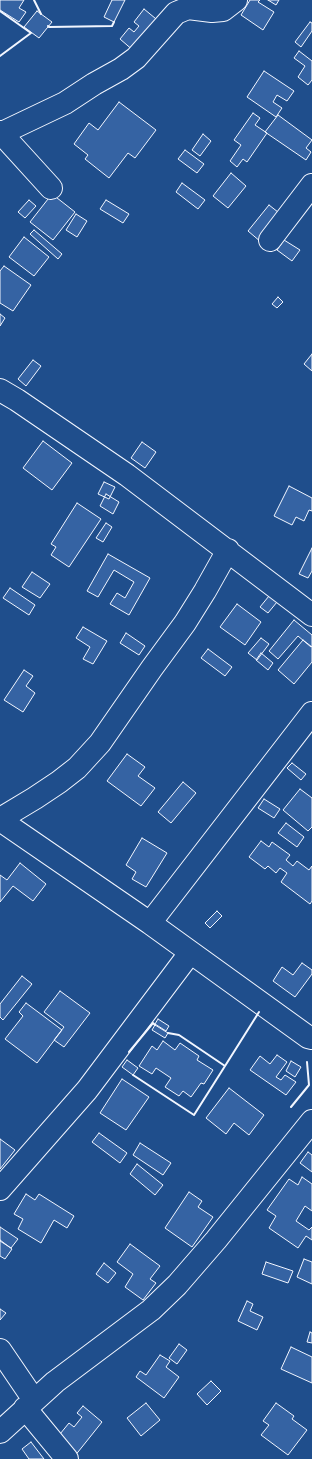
<!DOCTYPE html>
<html>
<head>
<meta charset="utf-8">
<style>
	body { margin:0 }
	canvas { display:block; background:#1f4e8c }
</style>
</head>
<body>
<canvas width="312" height="1459"></canvas>
<script>
const c = document.querySelector('canvas').getContext('2d');
c.lineJoin = 'round';
function fillPath(path, color) { c.fillStyle = color; c.fill(path, 'evenodd'); }
const poly = rows => new Path2D(rows.map(r => 'M' + r).join(''));
function strokePath(path, color, width, dash) { c.strokeStyle = color; c.lineWidth = width; c.lineCap = dash ? 'butt' : 'round'; c.setLineDash(dash || []); c.stroke(path); }
const building = poly([
	[0,0,24,0,19,8,26,12,19,22,0,10,0,0],
	[112,0,125,0,114,22,104,17,112,0],
	[250,0,260,0,258,2,274,12,263,30,241,15,250,0],
	[268,0,279,0,276,5,268,0],
	[144,9,167,28,142,58,120,39,129,28,134,32,139,26,134,22,144,9],
	[37,11,52,22,39,38,24,27,37,11],
	[310,22,312,23,312,31,301,47,295,42,310,22],
	[299,51,312,61,312,80,308,85,298,77,305,66,294,58,299,51],
	[264,71,294,91,287,101,277,95,273,102,282,108,276,117,247,97,264,71],
	[119,102,156,130,135,158,128,153,109,178,85,159,88,155,74,144,89,123,98,130,119,102],
	[253,113,260,118,255,125,267,133,247,162,243,159,237,167,230,161,241,145,234,140,253,113],
	[278,115,312,140,306,148,311,152,306,160,265,132,278,115],
	[203,134,211,141,200,156,192,150,203,134],
	[185,150,204,164,197,173,178,159,185,150],
	[231,173,246,186,228,208,213,196,231,173],
	[182,183,205,200,198,209,176,192,182,183],
	[52,194,75,212,53,240,30,222,52,194],
	[29,200,36,206,25,218,18,212,29,200],
	[106,200,129,214,123,223,100,209,106,200],
	[269,205,283,216,261,242,248,231,269,205],
	[76,214,87,221,77,237,66,230,76,214],
	[34,230,62,254,58,259,30,234,34,230],
	[24,237,49,257,34,276,9,257,24,237],
	[284,240,300,250,292,261,277,250,284,240],
	[4,266,31,285,13,311,0,303,0,271,4,266],
	[278,297,283,302,277,308,272,304,278,297],
	[0,314,5,318,0,326,0,314],
	[312,354,312,371,304,364,312,354],
	[33,360,41,366,26,386,18,379,33,360],
	[43,441,72,463,52,490,23,468,43,441],
	[142,442,156,452,145,468,131,458,142,442],
	[104,482,115,487,109,499,98,494,104,482],
	[289,486,312,498,312,511,309,510,304,521,296,517,292,525,274,516,289,486],
	[106,494,119,502,113,514,100,506,106,494],
	[77,503,101,519,69,567,51,555,56,547,51,544,77,503],
	[106,523,112,527,103,542,96,538,106,523],
	[312,548,312,571,308,578,299,574,312,548],
	[108,554,150,578,129,615,110,604,117,593,125,598,134,582,114,570,98,597,87,591,108,554],
	[32,572,50,584,40,598,22,587,32,572],
	[10,588,35,605,29,615,3,598,10,588],
	[269,596,277,602,268,613,260,607,269,596],
	[237,604,261,622,245,645,220,627,237,604],
	[294,620,312,635,312,646,311,647,298,636,278,659,269,651,294,620],
	[83,627,107,641,93,664,83,659,90,647,76,638,83,627],
	[126,633,145,646,139,655,120,643,126,633],
	[261,638,269,644,257,660,248,653,261,638],
	[303,640,312,647,312,662,294,684,278,670,303,640],
	[208,649,232,667,225,676,201,658,208,649],
	[261,653,273,663,268,670,256,660,261,653],
	[24,670,33,676,26,686,35,693,23,712,4,700,24,670],
	[127,754,145,767,138,776,155,788,141,806,107,781,127,754],
	[292,763,306,774,301,780,287,768,292,763],
	[183,782,196,793,171,823,158,812,183,782],
	[300,789,312,798,312,827,308,831,283,810,300,789],
	[264,799,280,809,274,818,258,808,264,799],
	[286,823,304,837,297,847,278,833,286,823],
	[142,838,167,853,146,887,132,879,136,872,126,865,142,838],
	[261,841,269,847,272,842,290,855,286,860,293,866,297,861,309,870,312,866,312,901,310,904,281,882,287,873,280,868,276,873,268,866,265,869,249,857,261,841],
	[20,863,46,884,33,901,13,886,0,902,0,875,7,880,20,863],
	[217,911,222,916,210,928,205,923,217,911],
	[302,963,312,970,312,974,295,997,273,981,282,967,293,975,302,963],
	[22,976,32,984,3,1020,0,1017,0,1004,22,976],
	[60,991,90,1013,64,1047,54,1040,64,1027,44,1012,60,991],
	[26,1003,62,1030,37,1063,5,1039,23,1016,19,1012,26,1003],
	[158,1019,169,1026,166,1031,155,1024,158,1019],
	[155,1025,168,1033,165,1038,152,1030,155,1025],
	[163,1041,175,1050,180,1043,199,1056,197,1060,213,1070,204,1084,201,1083,191,1097,183,1091,179,1096,165,1087,171,1078,156,1068,152,1074,139,1066,152,1046,157,1050,163,1041],
	[277,1055,287,1062,276,1077,281,1080,285,1075,296,1082,286,1095,250,1070,260,1056,270,1064,277,1055],
	[127,1060,138,1068,133,1075,122,1067,127,1060],
	[291,1061,301,1067,295,1077,286,1071,291,1061],
	[122,1079,149,1097,126,1130,100,1113,122,1079],
	[229,1088,264,1115,249,1135,234,1123,226,1134,206,1118,229,1088],
	[99,1133,127,1153,120,1163,92,1142,99,1133],
	[0,1139,15,1150,0,1169,0,1139],
	[140,1143,171,1163,163,1175,133,1155,140,1143],
	[308,1152,312,1155,312,1172,300,1163,308,1152],
	[137,1164,163,1185,155,1195,130,1174,137,1164],
	[302,1177,312,1184,312,1211,305,1206,296,1221,309,1230,312,1227,312,1240,306,1236,298,1248,269,1228,276,1216,267,1210,289,1179,298,1185,302,1177],
	[189,1192,202,1201,198,1207,213,1217,192,1247,165,1228,189,1192],
	[26,1194,35,1200,39,1194,74,1216,67,1228,54,1220,41,1243,18,1229,23,1219,14,1214,26,1194],
	[0,1227,18,1239,11,1248,0,1241,0,1227],
	[0,1240,12,1249,5,1259,0,1256,0,1240],
	[130,1244,160,1266,150,1279,156,1283,143,1300,125,1287,133,1274,117,1262,130,1244],
	[304,1259,312,1262,312,1284,297,1277,304,1259],
	[266,1262,293,1271,288,1283,262,1274,266,1262],
	[104,1263,116,1273,108,1283,96,1274,104,1263],
	[247,1301,253,1304,250,1311,263,1317,257,1330,238,1321,247,1301],
	[0,1309,6,1313,0,1320,0,1309],
	[310,1332,312,1333,312,1343,307,1342,310,1332],
	[179,1344,187,1350,177,1364,169,1358,179,1344],
	[291,1347,312,1357,312,1383,281,1369,291,1347],
	[160,1355,170,1361,166,1367,179,1377,164,1398,136,1377,140,1371,146,1375,160,1355],
	[211,1381,221,1391,207,1405,197,1394,211,1381],
	[146,1403,160,1420,141,1436,127,1418,146,1403],
	[276,1403,294,1416,292,1419,307,1430,288,1455,261,1435,269,1425,263,1421,276,1403],
	[83,1406,102,1422,74,1457,60,1434,69,1423,74,1427,82,1417,77,1413,83,1406],
	[31,1442,44,1459,29,1459,22,1449,31,1442]
]);
fillPath(building, '#3563a3');
strokePath(building, '#f2f6ff', 1);
const minor = poly([
	[0,132,51,188],
	[2,133,65,103,94,84,121,69,136,58,176,13,188,8,212,11,223,10,236,0],
	[270,240,312,185],
	[0,390,17,400,127,475,312,615],
	[0,819,35,798,59,782,77,768,100,743,152,668,185,623,205,591,228,550],
	[0,820,150,923,308,1037,312,1038],
	[150,923,312,713],
	[0,1189,87,1090,190,953],
	[0,1350,34,1400],
	[25,1408,67,1459],
	[0,1432,55,1382,151,1310,177,1285,216,1240,312,1121]
]);
strokePath(minor, '#f2f6ff', 24);
strokePath(minor, '#1f4e8c', 22);
strokePath(poly([
	[34,0,41,14],
	[0,11,31,33,0,56],
	[48,26,49,27,112,26,114,22],
	[129,1052,153,1023,155,1025],
	[225,1066,259,1012],
	[133,1075,194,1115,225,1066,179,1035,168,1033],
	[291,1107,309,1085,307,1062]
]), '#f2f6ff', 2);
</script>
</body>
</html>
